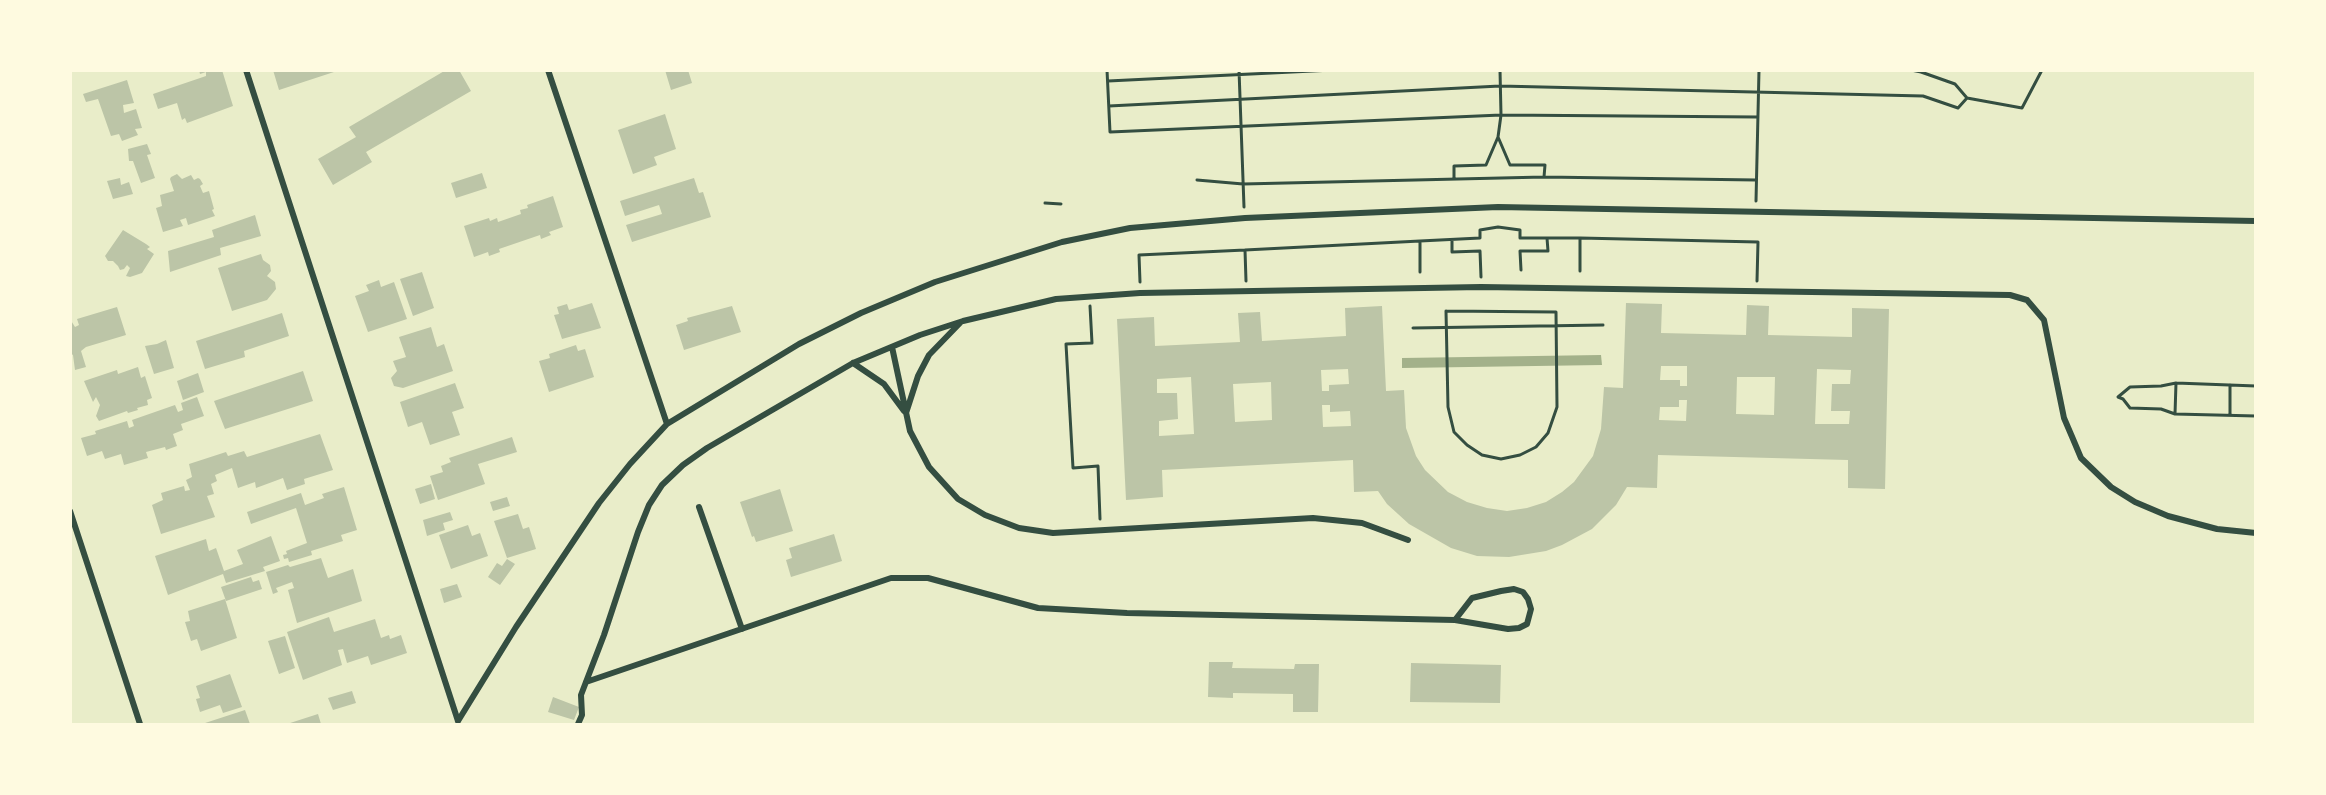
<!DOCTYPE html>
<html>
<head>
<meta charset="utf-8">
<style>
	body { margin:0 }
	#map { position:relative; width:2326px; height:795px; overflow:hidden; background:#e9edc9; font-family:Commissioner,sans-serif }
	canvas { display:block }
	.frame { position:absolute; inset:0; border:72px solid #fefae0; pointer-events:none }
</style>
</head>
<body>
<div id="map">
<canvas width="2326" height="795"></canvas>
<div class="frame"></div>
</div>
<script>
const c = document.querySelector('canvas').getContext('2d');
c.lineJoin = 'round';
function fillPath(path, color) { c.fillStyle = color; c.fill(path, 'evenodd'); }
const poly = rows => new Path2D(rows.map(r => 'M' + r).join(''));
function strokePath(path, color, width, dash) { c.strokeStyle = color; c.lineWidth = width; c.lineCap = dash ? 'butt' : 'round'; c.setLineDash(dash || []); c.stroke(path); }
fillPath(poly([
	[1601,355,1602,365,1402,368,1402,358]
]), '#a3b18a');
fillPath(poly([
	[199,70,222,70,233,106,187,123,185,118,182,120,177,103,158,109,153,94,206,76,206,72,200,74],
	[273,70,337,70,337,71,279,90],
	[446,70,459,70,471,91,366,152,372,162,333,185,318,159,356,137,349,127],
	[665,70,688,70,692,83,671,90],
	[127,80,134,103,123,105,124,113,136,109,142,128,135,129,138,135,122,141,119,134,111,136,98,99,86,102,83,94],
	[665,114,676,149,654,157,657,165,633,174,618,130],
	[147,144,151,154,147,155,155,178,141,183,133,161,129,161,128,149],
	[482,173,487,188,456,198,451,183],
	[177,174,182,179,191,175,194,180,198,178,200,179,203,184,200,186,203,193,209,191,214,209,212,210,215,216,188,225,186,218,180,220,183,226,163,232,156,208,162,206,160,195,174,191,170,179,171,177],
	[120,178,121,185,129,182,133,194,113,199,107,181],
	[694,178,699,193,703,192,711,217,632,242,626,225,662,214,659,205,625,216,620,201],
	[553,196,563,227,549,232,551,235,541,239,540,235,499,249,500,252,489,256,488,252,474,257,464,226,489,218,490,221,497,218,498,222,521,214,520,210,528,208,527,205],
	[255,215,261,236,220,248,221,255,170,272,168,251,214,237,212,230],
	[123,230,146,244,150,247,147,249,154,254,142,273,130,277,126,276,130,268,127,265,124,269,120,270,118,266,113,261,108,261,105,256],
	[261,254,263,260,270,265,271,271,267,276,275,282,276,289,267,300,232,311,218,268],
	[422,272,434,308,413,316,400,279],
	[379,280,381,287,394,282,407,319,368,332,355,296,369,291,366,285],
	[592,303,601,328,562,339,554,315,559,314,557,307,567,304,569,310],
	[1626,303,1662,304,1661,333,1746,335,1747,305,1769,306,1768,335,1852,337,1852,308,1889,309,1885,489,1848,488,1848,460,1658,455,1657,488,1627,487,1616,505,1592,529,1562,545,1546,551,1509,557,1477,556,1451,548,1409,524,1387,504,1378,491,1354,492,1353,460,1162,470,1163,497,1126,500,1117,319,1154,317,1155,346,1240,342,1238,313,1260,312,1262,341,1346,336,1345,308,1382,306,1386,391,1404,390,1406,428,1416,456,1425,470,1448,492,1467,502,1487,508,1507,511,1527,508,1546,502,1562,492,1574,482,1593,456,1601,429,1604,387,1623,388],
	[1661,366,1687,366,1687,386,1680,386,1680,380,1660,380],
	[1348,369,1349,384,1329,385,1329,391,1322,391,1321,370],
	[1817,369,1851,370,1850,384,1832,384,1831,411,1850,411,1849,424,1815,424],
	[1191,377,1194,434,1159,436,1159,421,1178,419,1177,393,1157,393,1157,379],
	[1737,377,1775,377,1774,415,1736,414],
	[1271,382,1272,420,1235,422,1233,384],
	[1679,400,1687,400,1686,421,1659,420,1660,407,1679,407],
	[1322,405,1330,405,1330,412,1350,411,1351,426,1323,427],
	[732,306,741,332,684,350,676,325,688,321,687,318],
	[117,307,126,335,86,347,81,351,86,367,75,370,73,355,70,353,70,319,75,327,79,325,77,319],
	[282,313,289,336,244,351,245,357,205,369,196,341],
	[431,327,437,347,444,344,453,371,403,388,394,386,391,378,397,371,393,361,406,357,399,337],
	[166,340,174,368,154,374,145,346,157,344],
	[576,345,578,351,585,349,594,377,549,392,539,361,550,358,549,354],
	[138,367,141,378,145,376,152,398,147,400,148,405,137,408,138,410,128,413,127,411,99,421,96,416,100,405,96,397,93,402,84,381,117,370,118,374],
	[303,371,313,401,225,429,214,401],
	[198,373,204,392,183,400,177,381],
	[455,383,464,408,452,412,460,435,430,445,422,422,408,427,400,402],
	[197,397,204,416,181,424,183,430,173,434,177,446,166,450,165,447,146,452,148,458,124,465,121,454,105,459,102,451,87,456,81,438,96,434,95,431,127,421,129,428,134,426,132,420,175,405,178,412,183,410,181,403],
	[320,434,333,470,304,479,305,484,287,490,283,478,256,488,255,482,238,488,232,468,215,475,217,481,211,484,214,494,207,496,215,517,161,534,152,505,163,500,161,493,184,486,185,491,190,490,186,480,192,477,189,464,226,452,228,456,244,451,247,457],
	[512,437,517,452,478,464,485,484,438,500,430,476,443,472,441,466,451,462,449,458],
	[431,484,435,499,420,504,415,489],
	[344,487,357,530,341,535,343,541,311,551,312,555,289,562,288,558,284,559,283,555,287,554,286,551,307,543,296,508,251,524,247,512,301,493,305,505,324,498,322,494],
	[780,489,793,531,756,542,754,536,752,537,740,502],
	[507,497,510,506,493,511,490,502],
	[450,512,453,520,443,523,445,530,427,536,423,520],
	[518,514,523,529,529,527,536,549,507,558,494,521],
	[468,525,472,536,480,533,488,556,451,569,439,535],
	[834,534,842,561,791,577,786,560,792,558,789,548],
	[271,536,280,561,263,567,265,571,226,583,223,574,168,595,155,556,206,539,209,551,216,548,224,571,243,564,237,550],
	[321,558,328,578,353,569,362,601,297,623,288,590,294,588,292,582,276,588,278,592,273,594,266,572,288,565,290,567],
	[507,559,515,564,500,585,488,577,497,563,502,566],
	[251,577,253,582,259,580,262,589,226,601,221,587],
	[457,584,462,597,444,603,440,589],
	[225,599,237,638,201,651,197,639,191,641,185,622,190,621,188,611],
	[329,617,334,632,375,619,381,638,389,635,390,639,401,635,407,653,371,665,368,656,347,663,343,649,338,650,342,665,303,680,287,632],
	[285,636,295,668,279,674,268,641],
	[1209,662,1233,662,1232,668,1294,669,1295,664,1319,664,1318,712,1293,712,1293,694,1233,693,1233,698,1208,697],
	[1411,663,1501,665,1500,703,1410,702],
	[230,674,242,707,223,713,220,705,200,712,196,699,200,698,196,686],
	[352,691,356,703,333,710,328,698],
	[553,697,579,707,574,720,548,712],
	[245,710,250,724,202,724],
	[318,714,321,724,287,724]
]), '#bcc5a7');
strokePath(poly([
	[1107,70,1110,132,1501,115,1757,117],
	[1239,70,1244,207],
	[1108,81,1333,70],
	[1967,98,2022,108,2042,70],
	[1109,106,1500,86,1923,96,1958,108,1967,98,1955,84,1921,72,1911,70],
	[1498,137,1501,115,1500,70],
	[1454,178,1454,166,1486,165,1498,137,1510,165,1545,165,1544,177],
	[1197,180,1243,184,1544,177,1756,180],
	[1756,201,1759,70],
	[1045,203,1061,204],
	[1580,238,1758,242,1757,281],
	[1452,240,1452,252,1480,251,1481,277],
	[1245,250,1420,241],
	[1521,270,1520,251,1548,251,1547,238],
	[1420,272,1420,241,1480,238,1480,230,1498,227,1520,230,1520,238,1580,238,1580,271],
	[1140,282,1139,255,1245,250,1246,281],
	[1090,306,1092,343,1066,344,1073,468,1098,466,1100,519],
	[1446,311,1556,312,1557,407,1548,433,1536,447,1520,455,1501,459,1482,455,1467,445,1454,432,1448,407,1446,311],
	[1413,328,1603,325],
	[2176,383,2161,386,2130,387,2118,397,2123,399,2130,408,2161,409,2175,414,2256,416],
	[2175,414,2176,383,2256,386],
	[2230,415,2230,385]
]), '#344e41', 3);
strokePath(poly([
	[246,70,458,721],
	[548,70,667,424],
	[892,347,910,431,929,467,958,499,985,515,1019,528,1053,533,1313,518,1362,523,1408,540],
	[853,363,884,384,904,411],
	[906,413,918,376,929,355,960,323],
	[699,507,742,629],
	[70,511,140,724],
	[586,682,891,578,928,578,1038,608,1127,613,1455,620,1508,629,1519,628,1527,624,1531,609,1528,599,1523,592,1514,589,1501,591,1472,598,1455,620],
	[458,721,516,627,599,503,630,464,667,424,799,344,861,313,935,282,1062,242,1130,228,1245,218,1498,207,2256,221],
	[578,724,582,715,581,695,604,635,638,532,649,505,662,485,683,465,707,448,853,363,920,335,963,321,1056,299,1140,293,1481,287,2010,295,2027,300,2044,320,2064,418,2073,439,2081,458,2111,487,2135,502,2168,516,2217,529,2256,533]
]), '#344e41', 6);
</script>
</body>
</html>
